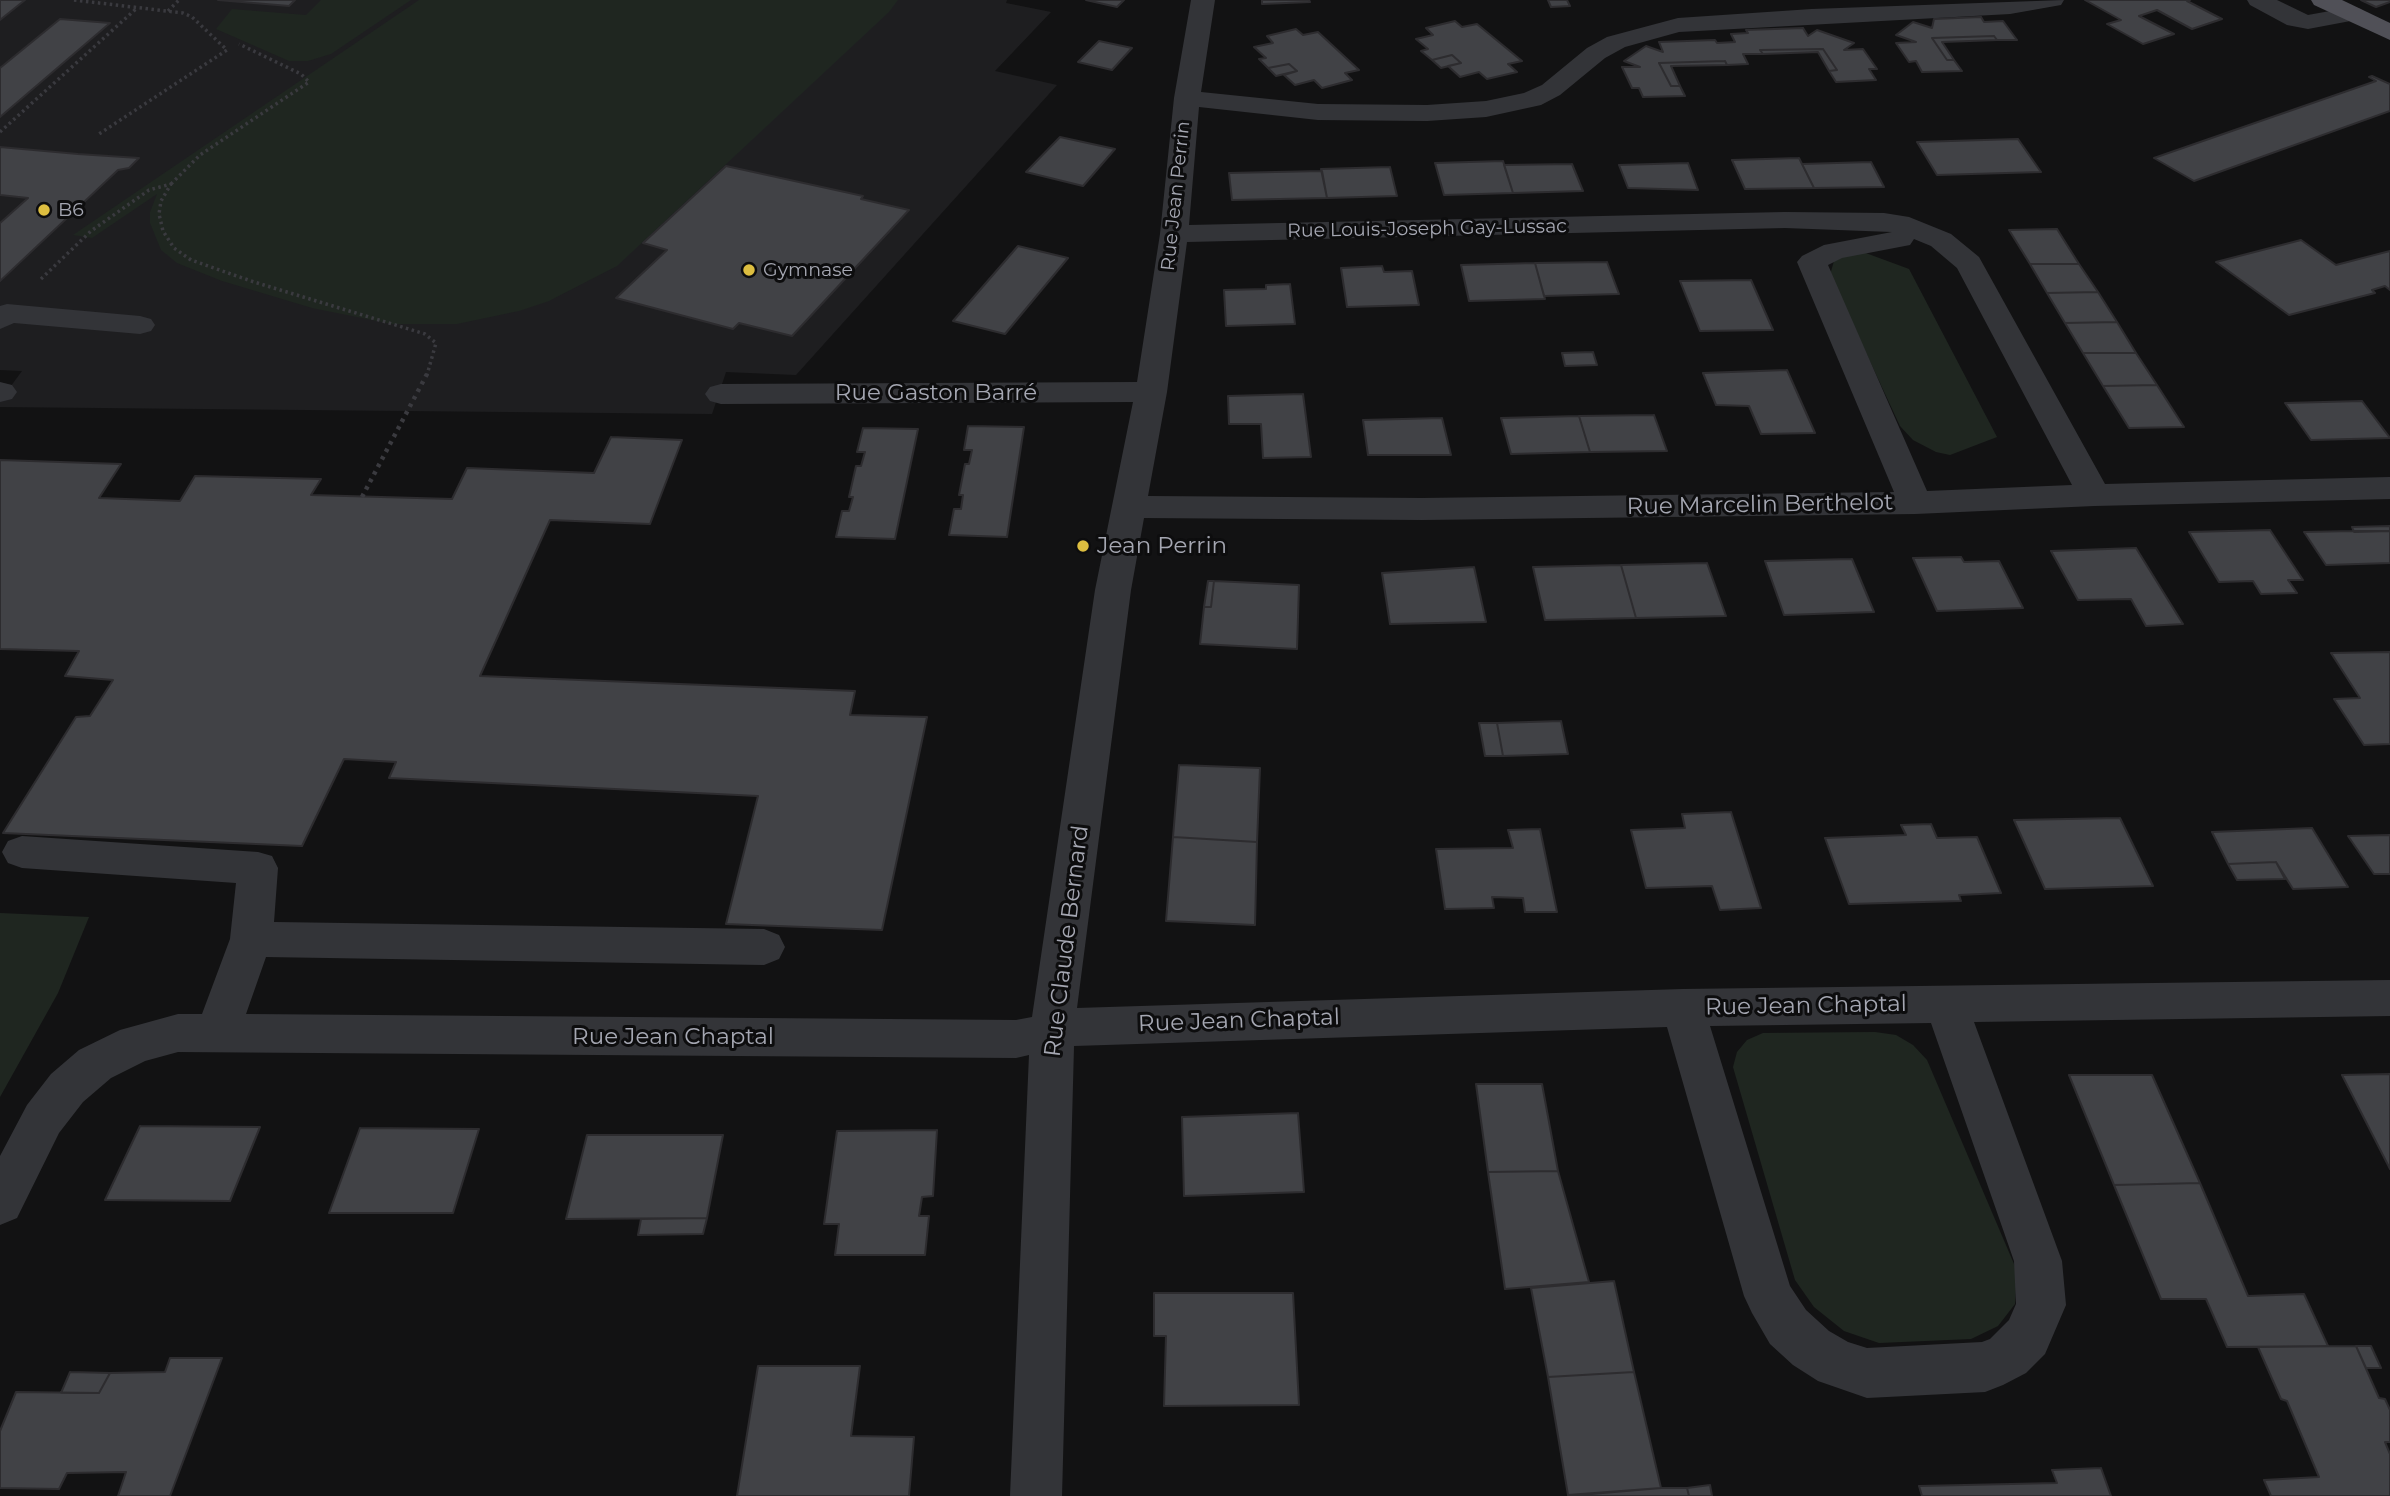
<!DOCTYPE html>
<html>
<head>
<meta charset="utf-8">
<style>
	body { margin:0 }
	canvas { display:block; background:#121213 }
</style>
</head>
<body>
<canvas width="2390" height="1496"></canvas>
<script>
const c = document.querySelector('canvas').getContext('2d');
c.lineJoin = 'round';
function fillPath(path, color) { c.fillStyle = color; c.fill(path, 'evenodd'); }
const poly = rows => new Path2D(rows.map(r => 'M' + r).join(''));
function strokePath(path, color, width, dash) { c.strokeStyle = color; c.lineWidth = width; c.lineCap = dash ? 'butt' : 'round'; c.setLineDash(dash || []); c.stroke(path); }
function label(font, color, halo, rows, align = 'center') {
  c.font = font + ' Montserrat,sans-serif'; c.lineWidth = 6; c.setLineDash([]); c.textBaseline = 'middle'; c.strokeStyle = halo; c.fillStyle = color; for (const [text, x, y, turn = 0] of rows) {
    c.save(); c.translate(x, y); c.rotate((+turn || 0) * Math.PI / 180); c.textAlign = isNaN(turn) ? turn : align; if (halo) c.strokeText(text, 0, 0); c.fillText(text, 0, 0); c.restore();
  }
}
fillPath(poly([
	[0,0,1007,0,1006,3,1051,12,995,71,1057,85,796,375,726,372,712,414,0,407,0,401,22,371,0,370]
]), '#1e1e20');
fillPath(poly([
	[321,0,411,0,331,54,308,61,289,61,216,29,232,9,306,15],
	[419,0,898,0,889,12,617,266,549,301,519,311,457,324,392,324,312,308,222,281,177,263,161,250,150,223,150,212,157,194,92,238,73,235],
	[1863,252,1909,269,1997,437,1950,455,1936,452,1913,440,1900,426,1830,275,1834,261,1848,255],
	[0,913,89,917,58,993,0,1097],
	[1875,1032,1896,1035,1913,1045,1927,1060,2017,1271,2015,1304,1998,1326,1971,1339,1879,1343,1844,1331,1814,1307,1795,1280,1733,1067,1737,1052,1747,1040,1763,1033]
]), '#1f2620');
const building = poly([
	[0,0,25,0,0,20,0,0],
	[218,0,295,0,289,6,218,0],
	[1086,0,1124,0,1117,7,1086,0],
	[1262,0,1309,0,1310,2,1262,4,1262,0],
	[1548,0,1567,0,1570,6,1551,7,1548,0],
	[2085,0,2190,0,2187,1,2222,19,2192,29,2157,10,2139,16,2174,34,2143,44,2107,24,2121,20,2085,0],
	[2361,0,2390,0,2390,2,2376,7,2361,0],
	[1981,17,1984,22,2003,21,2017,40,1997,40,1994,36,1932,38,1947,60,1954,60,1962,71,1922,72,1916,61,1909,62,1896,43,1916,42,1896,35,1913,22,1932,28,1934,19,1981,17],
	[60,19,110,23,0,117,0,68,60,19],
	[1455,21,1462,27,1477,24,1522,61,1508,64,1517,72,1487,79,1479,72,1460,77,1448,66,1461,63,1452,55,1432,60,1421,51,1428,49,1416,39,1433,35,1426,28,1455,21],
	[1803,28,1808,36,1817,30,1854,43,1844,50,1863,49,1877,69,1869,69,1876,80,1836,82,1829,71,1837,70,1823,49,1760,50,1763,54,1743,54,1748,64,1727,65,1725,61,1659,63,1671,86,1680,86,1685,96,1643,97,1639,88,1632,88,1622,67,1640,67,1624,61,1646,46,1663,52,1659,42,1715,40,1717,43,1735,42,1731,34,1748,33,1746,30,1803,28],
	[1296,29,1303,35,1318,32,1359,70,1345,73,1352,80,1322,88,1314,80,1295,85,1284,75,1297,71,1289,64,1268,68,1259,59,1266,58,1254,47,1273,43,1267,36,1296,29],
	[1994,36,1997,40,1942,42,1954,60,1947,60,1932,38,1994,36],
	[1099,41,1132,48,1112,70,1078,62,1099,41],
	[1823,49,1837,70,1829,71,1818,52,1763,54,1760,50,1823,49],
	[1452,55,1461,63,1441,68,1432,60,1452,55],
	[1725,61,1727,65,1671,66,1680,86,1671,86,1659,63,1725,61],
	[1289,64,1297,71,1276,76,1268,68,1289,64],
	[2372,76,2390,84,2390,111,2194,181,2154,158,2376,81,2369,77,2372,76],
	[1060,137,1115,149,1083,186,1026,172,1060,137],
	[2018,139,2041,172,1937,175,1917,142,2018,139],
	[0,147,78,154,139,158,129,168,118,170,0,281,0,223,28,198,0,195,0,147],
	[1799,158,1814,188,1745,189,1732,160,1799,158],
	[1503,161,1513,193,1444,195,1435,163,1503,161],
	[1871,162,1884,187,1814,188,1802,164,1871,162],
	[1688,163,1698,190,1628,188,1619,165,1688,163],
	[1572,164,1583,191,1513,193,1504,165,1572,164],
	[726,166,863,196,861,199,909,210,792,336,739,323,733,329,616,298,667,250,643,243,726,166],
	[1390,167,1397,196,1327,198,1321,169,1390,167],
	[1322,171,1327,198,1232,200,1229,173,1322,171],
	[2057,229,2079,264,2030,264,2009,230,2057,229],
	[2301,240,2336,265,2390,251,2390,290,2385,286,2372,290,2375,293,2289,315,2216,262,2301,240],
	[1018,246,1068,258,1005,334,953,321,1018,246],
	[1607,262,1619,294,1544,296,1535,263,1607,262],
	[1535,263,1545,299,1469,301,1461,265,1535,263],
	[2030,264,2079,264,2098,292,2047,293,2030,264],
	[1382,266,1384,272,1412,271,1419,305,1347,307,1341,268,1382,266],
	[1751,280,1773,330,1700,331,1680,281,1751,280],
	[1290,284,1295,324,1226,326,1224,290,1266,289,1266,285,1290,284],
	[2098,292,2117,322,2065,323,2047,293,2098,292],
	[2117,322,2136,353,2083,353,2065,323,2117,322],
	[1593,352,1597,365,1565,366,1562,353,1593,352],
	[2083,353,2136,353,2157,385,2103,386,2083,353],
	[1787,370,1815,433,1761,434,1749,406,1716,405,1703,373,1787,370],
	[2157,385,2184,427,2129,428,2103,386,2157,385],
	[1303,394,1311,457,1263,458,1261,424,1229,424,1228,396,1303,394],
	[2362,401,2390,438,2311,440,2285,403,2362,401],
	[1654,415,1667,451,1590,452,1579,416,1654,415],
	[1579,416,1590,452,1511,454,1501,418,1579,416],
	[1442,418,1451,455,1368,455,1363,420,1442,418],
	[968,426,1024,427,1007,537,949,535,954,509,961,509,963,495,959,495,965,464,969,464,972,450,964,450,968,426],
	[863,428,918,429,895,539,836,537,842,511,849,511,853,497,849,497,856,466,861,466,865,452,857,452,863,428],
	[611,437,682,440,650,524,550,520,480,676,855,691,850,715,927,717,882,930,726,924,758,796,389,778,396,762,344,759,302,846,3,833,76,717,90,716,113,680,65,676,79,651,0,649,0,460,121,464,99,498,180,501,195,476,321,479,311,495,452,499,467,468,594,473,611,437],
	[2390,526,2390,531,2354,532,2352,527,2390,526],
	[2270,530,2303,580,2288,580,2297,593,2261,594,2253,581,2219,582,2189,532,2270,530],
	[2354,531,2390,531,2390,563,2326,565,2304,532,2354,531],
	[2136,548,2183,624,2146,626,2131,599,2078,600,2051,551,2136,548],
	[1961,557,1964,562,1999,561,2023,608,1937,611,1913,558,1961,557],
	[1852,559,1874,612,1784,615,1765,561,1852,559],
	[1707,563,1726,616,1636,618,1621,565,1707,563],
	[1621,565,1636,618,1545,620,1533,567,1621,565],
	[1474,567,1486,622,1390,624,1382,573,1474,567],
	[1208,581,1214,581,1211,607,1204,607,1208,581],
	[1214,581,1299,585,1297,649,1200,644,1204,607,1211,607,1214,581],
	[2390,652,2390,744,2364,745,2334,699,2360,698,2331,653,2390,652],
	[1561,721,1568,754,1503,756,1497,723,1561,721],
	[1479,723,1497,723,1503,756,1485,756,1479,723],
	[1179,765,1260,768,1257,842,1173,837,1179,765],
	[1731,812,1761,908,1720,910,1712,886,1646,888,1631,830,1685,828,1682,814,1731,812],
	[2120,818,2153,886,2045,889,2014,820,2120,818],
	[1931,824,1937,838,1977,837,2001,893,1959,895,1961,901,1849,904,1825,838,1906,835,1901,825,1931,824],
	[2312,828,2348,887,2293,889,2276,862,2228,864,2212,832,2312,828],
	[1540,829,1557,912,1525,912,1523,898,1492,897,1494,908,1445,909,1436,849,1513,848,1508,830,1540,829],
	[2390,835,2390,874,2374,874,2348,836,2390,835],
	[1173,837,1257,842,1255,925,1166,921,1173,837],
	[2276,862,2285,879,2237,880,2228,864,2276,862],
	[2390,1074,2390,1169,2342,1075,2390,1074],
	[2069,1075,2152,1075,2200,1183,2114,1185,2069,1075],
	[1476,1084,1542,1084,1558,1171,1488,1172,1476,1084],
	[1298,1113,1304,1192,1184,1196,1182,1117,1298,1113],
	[140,1126,260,1127,230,1201,105,1200,140,1126],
	[360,1128,479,1129,453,1213,329,1213,360,1128],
	[937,1130,933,1196,922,1197,919,1216,929,1216,925,1255,835,1255,839,1224,824,1224,837,1131,937,1130],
	[587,1135,723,1135,707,1218,566,1219,587,1135],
	[1558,1171,1589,1282,1505,1289,1488,1172,1558,1171],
	[2200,1183,2248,1296,2304,1294,2328,1346,2227,1347,2206,1299,2161,1299,2114,1185,2200,1183],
	[707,1218,703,1234,638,1235,641,1219,707,1218],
	[1614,1281,1634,1372,1548,1377,1531,1288,1614,1281],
	[1154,1293,1293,1293,1299,1405,1164,1406,1166,1336,1154,1336,1154,1293],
	[2356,1346,2379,1398,2385,1399,2390,1410,2390,1442,2385,1442,2390,1454,2390,1496,2271,1496,2264,1480,2319,1477,2287,1401,2281,1399,2258,1347,2356,1346],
	[2356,1346,2371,1346,2381,1368,2366,1368,2356,1346],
	[170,1358,222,1358,170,1496,118,1496,126,1472,67,1473,59,1489,0,1488,0,1431,16,1392,99,1393,110,1373,165,1372,170,1358],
	[758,1366,860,1366,851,1436,914,1437,909,1496,737,1496,758,1366],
	[70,1372,110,1373,99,1393,61,1393,70,1372],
	[1634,1372,1661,1488,1568,1495,1548,1377,1634,1372],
	[2101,1468,2111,1496,1922,1496,1919,1486,2057,1483,2052,1470,2101,1468],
	[1710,1485,1712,1496,1689,1496,1687,1488,1710,1485],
	[1661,1488,1687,1488,1689,1496,1568,1496,1661,1488]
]);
fillPath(building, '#414246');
strokePath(building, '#2d2c2f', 2);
strokePath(poly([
	[74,0,183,13,192,17,227,50,99,134],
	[168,11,179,0],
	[0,132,137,8],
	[171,184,200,155,309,82,301,74,239,44],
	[41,279,91,231,149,190,171,184,161,201,159,214,163,231,174,248,191,260,254,282,425,334,436,343,427,375]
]), '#3a3a3f', 3.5, [2.5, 3.5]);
strokePath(poly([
	[362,497,427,374]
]), '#3a3a3f', 4.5, [3.5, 5]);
fillPath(poly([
	[1191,0,1215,0,1201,92,1318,104,1427,105,1486,101,1524,93,1542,85,1587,48,1607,37,1678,18,1812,9,2064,0,2061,5,2010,14,1679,32,1625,47,1605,58,1560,95,1541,105,1486,117,1427,121,1318,120,1199,107,1189,225,1785,212,1884,213,1909,217,1951,234,1979,257,2105,484,2390,477,2390,499,2094,506,1915,514,1422,520,1144,518,1131,590,1077,1008,1683,989,2390,980,2390,1016,1974,1022,2062,1261,2066,1305,2045,1354,2026,1373,2003,1385,1985,1392,1867,1398,1818,1381,1793,1365,1770,1344,1752,1313,1744,1296,1667,1027,1074,1046,1062,1496,1010,1496,1029,1055,1016,1058,178,1052,145,1061,111,1078,83,1102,59,1133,17,1218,0,1225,0,1156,27,1105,51,1074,79,1050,120,1030,178,1014,202,1014,230,939,236,883,22,868,8,863,2,852,8,841,22,836,258,852,272,856,278,868,274,922,764,929,779,935,785,947,779,959,764,965,266,957,246,1014,1016,1020,1032,1017,1095,590,1133,402,721,404,710,401,705,394,710,387,721,384,1137,382,1160,234,1174,98,1191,0],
	[1785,228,1892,232,1824,245,1802,256,1797,262,1894,492,1422,498,1148,496,1167,392,1187,242,1785,228],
	[1914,239,1931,246,1957,268,2072,485,1927,491,1828,265,1842,258,1910,245,1914,239],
	[1931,1023,2014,1261,2016,1304,2009,1320,1990,1339,1982,1342,1867,1348,1848,1342,1829,1331,1806,1310,1790,1286,1710,1026,1931,1023],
	[2247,0,2277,0,2308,15,2352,7,2361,9,2364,14,2361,19,2308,29,2287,25,2250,5,2247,0],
	[7,304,140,316,151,319,155,325,151,331,140,334,14,323,0,329,0,306,7,304],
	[0,382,12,385,17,392,12,399,0,402,0,382]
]), '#333438');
fillPath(poly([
	[2311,0,2342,0,2390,23,2390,40,2314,5,2311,0]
]), '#505057');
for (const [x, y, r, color] of [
	[44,210,7,"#ddbe40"],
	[749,270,7,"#ddbe40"],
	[1083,546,7,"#ddbe40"]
]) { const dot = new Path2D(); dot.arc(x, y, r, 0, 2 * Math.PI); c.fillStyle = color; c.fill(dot); strokePath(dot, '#0d0d0e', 2.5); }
label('19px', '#a5a7b2', '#0d0d0e', [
	["Rue Jean Perrin",1176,196,-84],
	["Rue Louis-Joseph Gay-Lussac",1427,229,-1]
]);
label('19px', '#a5a7b2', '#0d0d0e', [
	["B6",58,210],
	["Gymnase",763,270]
], 'left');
label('23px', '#a5a7b2', '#0d0d0e', [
	["Rue Gaston Barré",936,393],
	["Rue Marcelin Berthelot",1760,505,-1],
	["Rue Claude Bernard",1067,941,-83],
	["Rue Jean Chaptal",1806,1006,-1],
	["Rue Jean Chaptal",1239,1021,-2],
	["Rue Jean Chaptal",673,1037]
]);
label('23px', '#a5a7b2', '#0d0d0e', [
	["Jean Perrin",1097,546]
], 'left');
</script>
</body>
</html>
